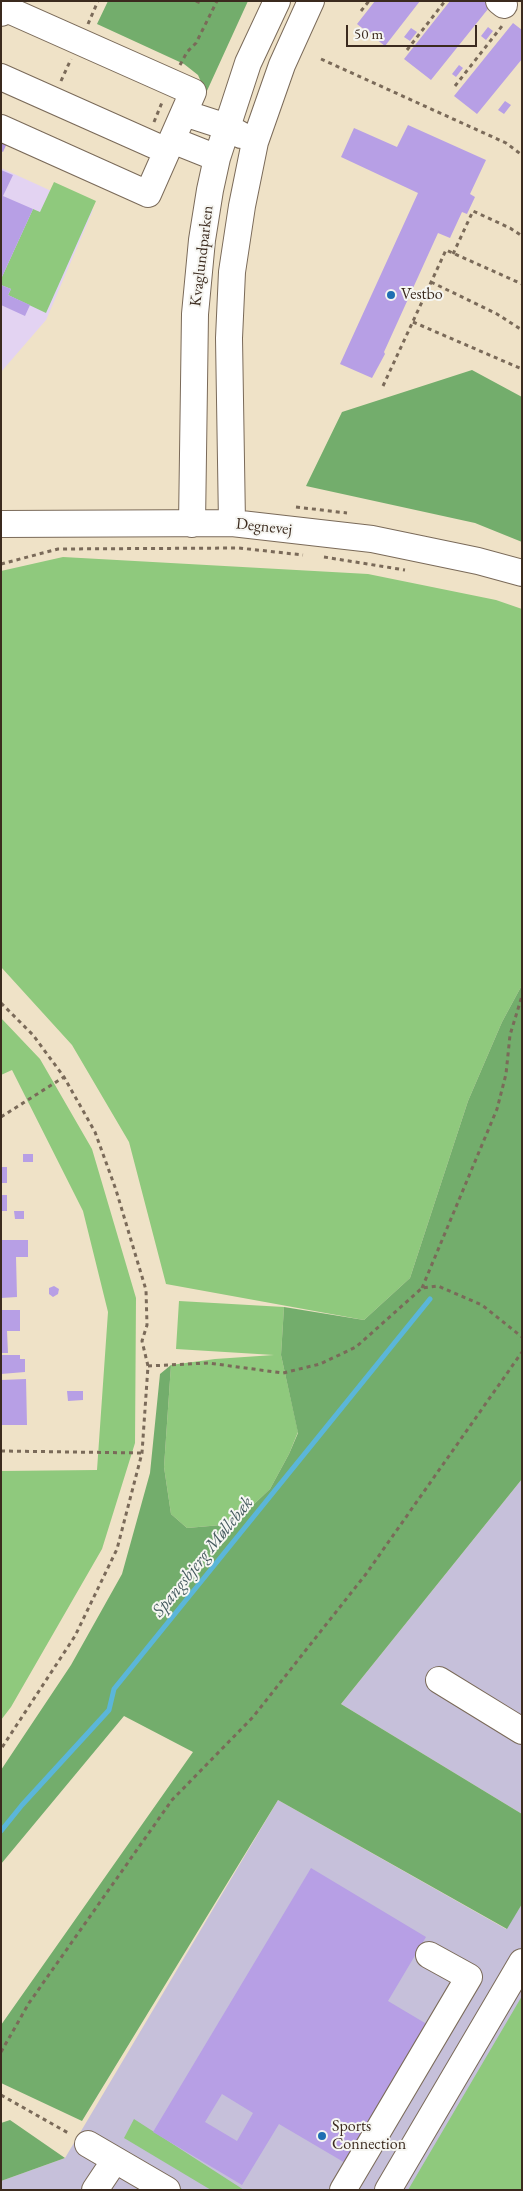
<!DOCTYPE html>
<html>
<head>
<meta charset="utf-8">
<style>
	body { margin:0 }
	#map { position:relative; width:523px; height:2191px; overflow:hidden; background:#efe2c7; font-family:"EB Garamond",serif }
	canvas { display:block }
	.frame { position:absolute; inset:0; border:2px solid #3b2a1e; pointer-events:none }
	.scale { position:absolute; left:346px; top:25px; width:131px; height:22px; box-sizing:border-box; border:2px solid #3b2a1e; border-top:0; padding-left:6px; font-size:15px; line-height:18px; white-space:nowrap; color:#3b2a1e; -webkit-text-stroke:4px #f6f6f2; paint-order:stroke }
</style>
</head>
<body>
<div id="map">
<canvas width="523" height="2191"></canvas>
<div class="frame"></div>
<div class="scale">50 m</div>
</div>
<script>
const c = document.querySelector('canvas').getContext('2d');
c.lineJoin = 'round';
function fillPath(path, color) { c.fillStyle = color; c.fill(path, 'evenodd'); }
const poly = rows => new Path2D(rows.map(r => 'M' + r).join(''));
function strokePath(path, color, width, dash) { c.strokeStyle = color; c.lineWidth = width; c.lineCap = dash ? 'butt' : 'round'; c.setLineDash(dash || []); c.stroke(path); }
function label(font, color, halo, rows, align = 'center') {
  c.font = font + ' "EB Garamond",serif'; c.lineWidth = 4; c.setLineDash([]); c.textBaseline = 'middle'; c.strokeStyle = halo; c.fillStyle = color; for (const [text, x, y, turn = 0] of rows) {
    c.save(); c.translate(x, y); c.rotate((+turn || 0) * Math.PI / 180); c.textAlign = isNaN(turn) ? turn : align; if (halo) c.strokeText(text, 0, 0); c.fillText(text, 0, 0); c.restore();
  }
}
fillPath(poly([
	[1,168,93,210,46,320,1,372]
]), '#e3d3f2');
fillPath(poly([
	[522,1479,522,1814,341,1704],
	[278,1800,506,1929,522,1904,522,2190,1,2190,1,2181,65,2158]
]), '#c6c0da');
fillPath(poly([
	[54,182,96,201,46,313,8,295,11,289,1,285,1,279,33,209,40,212],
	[63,557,368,574,496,600,522,609,522,985,502,1022,468,1101,410,1278,364,1320,166,1284,129,1142,72,1045,1,967,1,571],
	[1,1018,40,1059,92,1149,136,1298,135,1443,102,1549,11,1707,1,1720,1,1471,97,1470,108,1312,83,1211,12,1070,1,1075],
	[179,1301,284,1307,281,1355,298,1432,289,1454,270,1489,233,1524,187,1528,171,1514,164,1467,171,1365,215,1359,274,1355,176,1349],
	[522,1996,522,2190,408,2190],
	[134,2119,244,2190,211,2190,124,2138]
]), '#8fc97d');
fillPath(poly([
	[108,1,248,1,206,93,198,75,184,64,97,24],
	[472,370,522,397,522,542,475,523,306,486,342,412],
	[522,985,522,1479,341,1704,522,1814,522,1904,507,1929,278,1800,82,2121,1,2083,1,2025,193,1752,124,1716,1,1864,1,1770,71,1665,122,1574,150,1473,160,1374,171,1365,164,1467,171,1514,187,1528,233,1524,270,1489,289,1454,298,1433,281,1355,284,1307,364,1320,410,1278,468,1101,502,1022],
	[10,2120,65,2158,1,2181,1,2123]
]), '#73ad6c');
strokePath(poly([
	[1,1831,22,1805,109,1710,114,1689,430,1299]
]), '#5bb6d9', 5);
fillPath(poly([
	[375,1,420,1,385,46,357,24],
	[450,1,488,1,492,4,431,80,404,59],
	[513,23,522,30,522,59,477,114,454,96],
	[488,27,493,31,486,40,481,36],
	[411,28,417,32,410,41,404,37],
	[459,65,463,68,456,77,452,74],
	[505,101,511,105,504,114,498,110],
	[408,125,486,160,470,194,475,197,467,214,462,212,450,238,438,233,384,352,385,354,372,378,340,364,418,193,341,157,354,128,397,147],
	[1,141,8,141,3,152,1,151],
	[1,170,13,175,3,196,33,209,1,279],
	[1,285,11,289,8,295,30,305,25,316,1,305],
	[23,1154,33,1154,33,1162,23,1162],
	[1,1167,7,1167,7,1183,1,1183],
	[1,1195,7,1195,7,1211,1,1211],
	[14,1211,24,1211,24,1219,15,1219],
	[1,1240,28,1240,28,1257,16,1257,17,1297,1,1298],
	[54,1286,59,1289,58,1294,53,1297,49,1294,49,1288],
	[1,1310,20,1310,20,1331,7,1331,8,1353,1,1353],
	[1,1355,20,1355,20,1359,25,1359,25,1372,1,1374],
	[26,1379,27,1425,1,1425,1,1380],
	[67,1391,83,1391,83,1400,68,1401],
	[311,1868,426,1937,388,2001,430,2026,347,2164,279,2124,242,2185,153,2132],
	[222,2094,253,2113,237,2141,205,2122]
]), '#b79fe5');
const minor = poly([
	[499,1,504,5],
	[1,13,4,8,193,92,167,151],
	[1,77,167,151,148,194,1,128],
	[184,113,227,127,241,135],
	[172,140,217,158],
	[232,523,229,338,232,272,242,206,255,142,282,65,311,1],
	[1,524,232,523,372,539,478,561,522,573],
	[192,524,195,314,202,240,210,190,217,158,248,63,277,1],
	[439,1680,522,1731],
	[88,2144,167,2190],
	[95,2190,115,2160],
	[343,2190,469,1977,429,1955],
	[388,2190,522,1962]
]);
strokePath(minor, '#7a6a59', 28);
strokePath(poly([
	[196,1,203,4],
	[361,11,369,1],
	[88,24,98,1],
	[407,50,445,1],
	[321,59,506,143,522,155],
	[180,65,187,52,196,43,217,1],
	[61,81,71,59],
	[455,86,502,26],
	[154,122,163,100],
	[453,254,473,211,510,228,522,236],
	[431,282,497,314,522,330],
	[413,322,522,369],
	[383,386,446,250,522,284],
	[296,507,347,513],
	[324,557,405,570],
	[1,564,58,549,239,548,303,555],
	[1,1003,33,1035,64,1077,95,1132,116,1190,146,1290,147,1325,142,1341,148,1366,142,1453,117,1549,75,1636,1,1749],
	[1,1117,64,1077],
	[422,1288,497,1109,506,1074,510,1035,522,996],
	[148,1366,208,1363,283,1373,320,1364,356,1347,422,1288,438,1286,482,1305,522,1337],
	[1,1451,142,1453],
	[1,2052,29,2003,172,1800,253,1717,366,1574,522,1352],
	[1,2095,70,2134]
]), '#7a6a59', 3, [4, 4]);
strokePath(minor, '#fff', 26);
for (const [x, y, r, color] of [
	[391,295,5,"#1f6fb2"],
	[322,2136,5,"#1f6fb2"]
]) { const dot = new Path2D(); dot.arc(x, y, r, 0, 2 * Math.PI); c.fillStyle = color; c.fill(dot); strokePath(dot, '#f6f6f2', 2); }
label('16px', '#3b2a1e', '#f6f6f2', [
	["Kvaglundparken",202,256,-83],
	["Degnevej",264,527,6]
]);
label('16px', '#3b2a1e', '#f6f6f2', [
	["Vestbo",401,295],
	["Sports",332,2127],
	["Connection",332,2145]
], 'left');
label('italic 18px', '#465b5f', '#f6f6f2', [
	["Spangsbjerg Møllebæk",203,1557,-51]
]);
</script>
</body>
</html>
